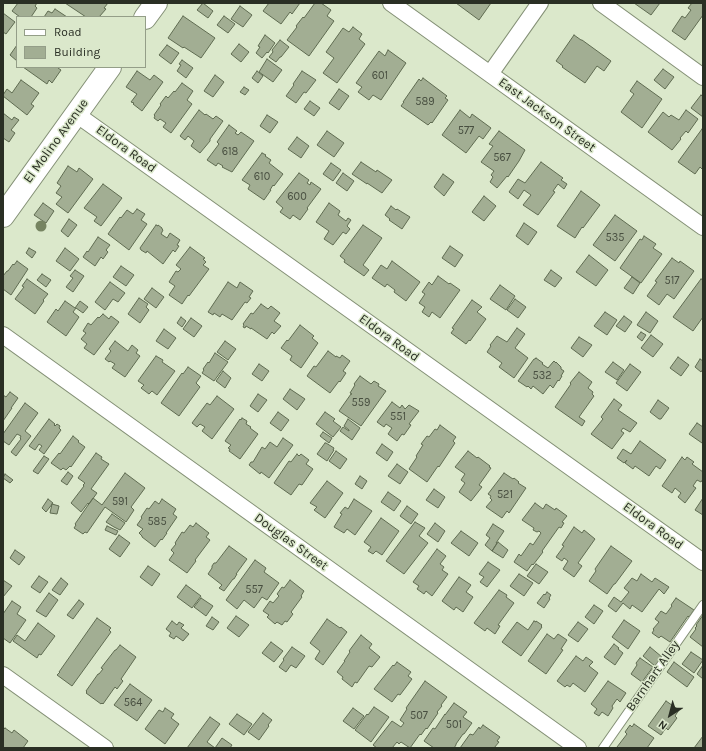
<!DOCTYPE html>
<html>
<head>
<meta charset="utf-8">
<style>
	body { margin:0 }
	#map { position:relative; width:706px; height:751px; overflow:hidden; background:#dbe8cb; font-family:Karla,sans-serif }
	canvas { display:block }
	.frame { position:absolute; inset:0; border:4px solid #2a2f24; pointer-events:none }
	.legend { position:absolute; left:16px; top:16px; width:130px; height:52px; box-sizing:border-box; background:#dbe8cb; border:1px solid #949e88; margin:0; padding:5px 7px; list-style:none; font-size:12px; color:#2a2f24 }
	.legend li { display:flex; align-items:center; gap:8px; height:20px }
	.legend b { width:20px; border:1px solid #949e88 }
	.north { position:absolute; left:650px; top:695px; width:40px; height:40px; -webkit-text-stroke:3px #dbe8cb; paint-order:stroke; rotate:216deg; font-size:11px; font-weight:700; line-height:16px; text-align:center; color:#2a2f24 }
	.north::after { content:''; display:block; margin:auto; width:14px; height:18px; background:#2a2f24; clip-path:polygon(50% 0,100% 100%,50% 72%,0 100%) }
</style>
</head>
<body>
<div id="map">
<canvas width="706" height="751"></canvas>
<div class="frame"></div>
<ul class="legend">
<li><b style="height:5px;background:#fff"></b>Road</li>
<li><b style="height:11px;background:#a2ae93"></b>Building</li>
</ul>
<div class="north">N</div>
</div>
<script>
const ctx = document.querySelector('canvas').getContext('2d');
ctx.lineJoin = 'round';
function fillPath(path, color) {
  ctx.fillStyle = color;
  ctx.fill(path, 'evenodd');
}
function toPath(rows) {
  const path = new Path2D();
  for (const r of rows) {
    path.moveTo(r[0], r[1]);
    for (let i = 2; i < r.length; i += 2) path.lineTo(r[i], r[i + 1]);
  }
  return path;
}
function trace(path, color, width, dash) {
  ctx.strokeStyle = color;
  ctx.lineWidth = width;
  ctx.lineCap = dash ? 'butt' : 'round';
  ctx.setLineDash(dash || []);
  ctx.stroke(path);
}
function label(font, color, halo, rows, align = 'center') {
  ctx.font = font + ' Karla,sans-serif';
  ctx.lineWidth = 3;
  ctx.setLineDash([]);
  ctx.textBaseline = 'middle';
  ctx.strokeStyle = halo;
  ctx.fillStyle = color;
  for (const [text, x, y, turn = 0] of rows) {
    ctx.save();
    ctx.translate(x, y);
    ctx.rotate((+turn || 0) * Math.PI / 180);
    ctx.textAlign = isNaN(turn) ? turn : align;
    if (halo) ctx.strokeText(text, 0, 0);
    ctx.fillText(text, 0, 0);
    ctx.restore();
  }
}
const building = toPath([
	[18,3,37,3,35,6,37,8,31,17,20,17,12,11,18,3],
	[65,3,108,3,104,8,106,9,99,17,86,17,65,3],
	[203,3,213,11,208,18,197,10,203,3],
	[269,3,300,3,292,14,290,12,281,24,263,11,269,3],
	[315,3,321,3,331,10,327,16,334,21,309,56,287,40,297,27,296,26,303,17,304,18,315,3],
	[456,3,491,3,479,20,456,3],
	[634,3,660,3,651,15,634,3],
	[692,3,703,3,703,15,685,40,672,31,682,16,685,18,691,10,688,8,692,3],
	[240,6,252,15,243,27,231,19,240,6],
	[55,9,67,17,44,17,48,11,52,13,55,9],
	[3,13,15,22,6,34,3,32,3,13],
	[183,16,215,38,201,58,184,47,183,48,168,38,183,16],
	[224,16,235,24,228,33,217,25,224,16],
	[353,27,362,34,359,39,365,44,337,83,323,73,334,58,326,52,343,28,349,32,353,27],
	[265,35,275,43,268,53,267,52,262,58,256,53,260,47,258,46,265,35],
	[574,35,581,40,582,40,611,61,604,71,597,66,585,83,562,67,563,66,556,61,574,35],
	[280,40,289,47,281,57,280,57,276,62,269,57,273,52,272,50,280,40],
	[239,44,249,52,241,62,231,54,239,44],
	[17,45,17,61,10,55,17,45],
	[167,45,179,53,171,64,159,55,167,45],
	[388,50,406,63,381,100,373,95,369,100,358,92,362,87,356,83,379,51,385,56,388,50],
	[267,59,282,70,273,82,259,72,267,59],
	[182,60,193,68,186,78,177,71,181,65,179,64,182,60],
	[23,67,59,67,58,68,61,70,52,83,49,80,47,84,23,67],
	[663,69,674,77,665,89,654,80,663,69],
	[137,71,150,80,154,75,163,82,142,111,133,104,134,103,131,102,137,94,126,87,137,71],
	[257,71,263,76,258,83,252,78,257,71],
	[302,71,316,80,306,93,304,92,296,103,286,96,294,85,293,84,302,71],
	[215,75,224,82,213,97,204,91,215,75],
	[423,78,447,96,445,98,448,100,432,123,431,122,428,125,401,106,404,102,403,102,419,79,421,81,423,78],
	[21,80,39,93,31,104,34,106,27,115,3,96,3,95,7,89,12,93,21,80],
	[637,81,662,99,642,128,621,112,634,94,630,91,637,81],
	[182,83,193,91,187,100,192,104,171,133,163,127,166,123,160,119,158,121,154,118,155,116,154,115,161,105,160,104,166,96,168,98,174,91,175,92,182,83],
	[244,87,249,90,245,95,240,92,244,87],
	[339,89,349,96,339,110,329,103,339,89],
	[701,95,703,97,703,117,691,108,701,95],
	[310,101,320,108,314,116,304,109,310,101],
	[199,110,205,115,206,114,213,119,216,116,223,121,210,139,210,141,200,153,191,146,194,141,188,136,185,140,180,136,199,110],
	[460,110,470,118,472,114,491,128,483,139,479,136,466,153,442,135,460,110],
	[686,110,698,119,688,133,686,131,680,138,681,139,672,150,648,132,663,112,669,117,671,115,679,120,686,110],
	[3,113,12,120,14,117,19,120,11,130,15,133,9,142,3,138,3,113],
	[267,115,278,122,270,133,260,126,267,115],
	[229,125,237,131,235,133,238,135,241,132,254,141,232,172,222,167,223,166,218,163,216,166,207,160,219,144,217,142,229,125],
	[702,129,703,129,703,170,700,167,695,174,678,162,702,129],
	[327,131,344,143,334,157,317,145,327,131],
	[499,131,525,150,519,161,508,177,507,176,497,188,490,182,493,177,491,175,494,171,481,162,493,146,489,144,499,131],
	[297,137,309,146,301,158,288,149,297,137],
	[262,153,266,155,265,156,271,160,269,163,283,174,274,186,273,185,270,190,271,190,264,200,248,189,250,185,242,180,262,153],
	[361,162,376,172,377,170,392,180,382,193,367,183,367,184,352,174,361,162],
	[541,162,563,178,561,180,567,184,564,189,558,184,553,191,555,192,538,215,523,205,531,195,524,190,518,199,509,192,518,179,525,183,541,162],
	[331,163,341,170,333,181,323,174,331,163],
	[68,166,77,172,79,168,93,179,68,213,56,204,62,197,56,193,61,186,57,183,68,166],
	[299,173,309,180,307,183,310,185,311,182,321,189,307,208,308,209,300,220,293,215,290,219,280,212,283,208,276,202,299,173],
	[343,173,354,181,347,191,336,183,343,173],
	[443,174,454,182,444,196,434,187,443,174],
	[103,184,122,198,101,226,94,221,97,217,84,208,103,184],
	[581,191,600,205,583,228,582,227,575,238,557,226,581,191],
	[484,196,496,206,484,221,472,212,484,196],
	[43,203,54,211,46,223,34,215,43,203],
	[329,203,340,211,338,215,346,221,348,218,351,220,347,226,350,229,346,234,343,232,333,245,324,239,329,231,316,222,329,203],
	[391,206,396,210,397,209,410,217,402,229,389,220,390,219,385,215,391,206],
	[137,209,145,214,141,220,147,224,129,250,108,234,120,217,121,218,127,210,133,214,137,209],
	[615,215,637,231,615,261,593,245,615,215],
	[69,219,77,225,68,237,61,231,69,219],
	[524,223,537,232,528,245,516,236,524,223],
	[156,225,158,226,158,225,162,228,162,229,163,230,161,234,167,238,170,233,180,240,177,245,179,246,175,252,173,250,163,264,147,251,146,253,141,250,140,248,156,225],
	[363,225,382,238,363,265,369,270,364,276,344,262,345,260,340,256,363,225],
	[644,236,656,244,653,248,662,254,641,283,620,268,640,239,642,240,644,236],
	[98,237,110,245,106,250,108,252,103,259,101,257,95,266,83,257,87,251,88,252,98,237],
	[450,246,463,255,455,267,442,258,450,246],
	[190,247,205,258,203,259,206,262,203,265,209,269,189,296,188,295,182,304,169,295,175,286,169,282,176,271,178,272,181,269,176,265,190,247],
	[29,248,36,252,32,258,26,253,29,248],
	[65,248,79,259,70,271,56,261,65,248],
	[589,255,608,270,596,286,576,272,589,255],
	[672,258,679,263,680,261,694,271,674,299,667,294,659,305,647,296,657,282,655,281,672,258],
	[17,261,28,269,11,295,3,289,3,276,7,271,8,271,13,264,14,265,17,261],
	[392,261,420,282,406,301,394,292,395,290,387,284,385,287,372,278,381,265,387,269,392,261],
	[121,266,134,275,126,286,113,277,121,266],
	[75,270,84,276,73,292,66,287,73,278,70,276,75,270],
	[551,270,562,278,555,287,544,280,551,270],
	[42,274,51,280,46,287,37,280,42,274],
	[438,276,449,284,450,283,460,290,440,318,432,312,429,317,422,312,425,307,419,303,425,294,422,292,429,282,432,285,438,276],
	[632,277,640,283,633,294,624,288,632,277],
	[27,279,48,294,43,300,44,301,35,314,15,299,24,287,22,286,27,279],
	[701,279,703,280,703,317,693,331,673,317,701,279],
	[110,282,125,293,118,302,113,299,105,310,95,302,110,282],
	[228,282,237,288,240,282,253,291,249,297,251,298,247,303,245,302,232,320,222,314,220,317,214,313,213,315,208,312,228,282],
	[500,285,515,296,506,310,490,299,500,285],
	[152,288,164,297,156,308,144,299,152,288],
	[139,298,148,304,146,307,149,310,140,323,128,314,139,298],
	[515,299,526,307,518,318,507,310,515,299],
	[472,300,482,307,477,312,486,319,470,341,469,340,466,344,451,333,454,329,452,328,472,300],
	[65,301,75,308,80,301,88,307,83,313,76,308,73,312,79,317,75,323,66,336,47,322,56,309,58,311,65,301],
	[261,304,268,309,271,306,280,313,274,321,281,326,274,334,272,332,267,339,251,328,251,329,246,326,245,328,243,327,244,325,243,324,251,313,253,314,261,304],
	[605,312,617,320,607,335,594,326,605,312],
	[646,312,658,321,650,333,637,325,646,312],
	[103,314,109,319,111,316,119,322,94,355,84,348,87,344,81,339,86,333,83,331,88,323,91,325,98,317,99,318,103,314],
	[624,316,632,322,625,332,616,326,624,316],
	[181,317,186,321,182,327,177,323,181,317],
	[191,318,202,326,194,337,183,329,191,318],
	[300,325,314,336,312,338,318,343,301,368,290,360,292,356,281,348,287,340,288,341,300,325],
	[517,328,525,334,515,348,528,358,514,378,499,367,502,363,487,352,491,346,490,345,497,336,507,342,517,328],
	[164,329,176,338,168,349,156,341,164,329],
	[641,332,646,335,642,341,637,337,641,332],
	[651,335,663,344,653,357,641,348,651,335],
	[579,337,592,345,583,357,571,348,579,337],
	[115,341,128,351,132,345,138,350,136,353,140,356,125,377,112,368,115,364,110,361,109,362,105,359,111,351,109,349,115,341],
	[225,341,236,349,228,360,217,352,225,341],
	[328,351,336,357,336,356,340,358,342,355,350,361,343,371,346,373,340,382,339,381,330,393,307,376,314,366,316,367,328,351],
	[215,353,228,362,214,381,202,373,204,370,203,369,208,362,209,363,215,353],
	[156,356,163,360,162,362,175,371,157,395,152,391,149,394,141,388,144,385,138,381,156,356],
	[678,357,689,365,681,376,670,368,678,357],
	[536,358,543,363,542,364,548,368,553,362,554,361,556,363,556,362,561,367,561,369,564,371,561,376,562,376,559,381,558,380,553,388,550,385,543,394,533,386,531,389,528,386,527,387,518,381,534,359,535,359,536,358],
	[700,359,703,361,703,369,701,372,695,367,700,359],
	[613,362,624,370,617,380,605,372,613,362],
	[259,364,269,371,262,381,252,374,259,364],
	[630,364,641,372,627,391,616,383,630,364],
	[188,367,201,376,196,383,200,387,179,416,161,403,182,373,183,374,188,367],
	[223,371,231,378,225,388,216,381,223,371],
	[579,372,592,382,588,388,593,392,592,394,594,396,579,417,585,421,582,426,555,407,571,384,570,383,579,372],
	[360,376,371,384,374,381,379,384,378,386,386,391,361,426,339,411,351,394,352,394,350,393,355,385,354,384,360,376],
	[290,389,305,399,297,410,283,399,290,389],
	[10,392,18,398,11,408,12,408,3,421,3,395,6,397,10,392],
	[258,394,267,400,258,412,250,406,258,394],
	[217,396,234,409,212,439,202,431,205,427,200,424,197,427,192,423,207,403,210,405,217,396],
	[614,399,622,405,618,410,637,423,630,432,623,428,621,431,624,433,612,449,591,434,603,419,601,417,614,399],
	[658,400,669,408,661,419,659,419,650,412,658,400],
	[392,402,400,408,402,405,405,409,409,405,419,411,409,424,411,425,404,435,402,434,397,441,388,434,392,428,386,424,384,427,377,422,392,402],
	[25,403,38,413,25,431,31,436,16,456,11,452,21,439,20,438,21,436,17,434,9,445,3,441,3,434,25,403],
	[278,412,289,420,281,431,270,423,278,412],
	[325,412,335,419,333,421,341,427,333,437,316,424,325,412],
	[242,418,247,421,246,424,251,427,250,428,258,434,240,459,229,451,230,449,228,448,231,445,225,441,240,419,241,420,242,418],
	[49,419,55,424,54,425,55,426,57,424,60,426,59,428,61,430,44,454,39,450,42,446,39,444,35,450,29,446,49,419],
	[348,419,360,428,352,440,340,431,343,427,349,431,349,430,344,426,348,419],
	[697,423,703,427,703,441,702,443,689,434,697,423],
	[440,425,456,437,453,441,455,443,439,467,438,466,427,482,409,469,417,457,416,456,423,445,421,444,427,436,429,437,435,429,437,430,440,425],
	[323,432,332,438,329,443,320,436,323,432],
	[73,436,79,441,78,442,85,447,71,467,70,466,66,470,63,468,61,470,51,463,59,453,60,454,73,436],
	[283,438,293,445,269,478,261,472,260,474,249,465,251,462,253,462,262,447,265,449,270,442,277,447,283,438],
	[640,441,666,460,660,469,656,466,649,476,635,466,633,469,625,463,627,460,624,463,617,458,623,449,631,454,640,441],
	[325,443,326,443,334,448,333,450,334,450,327,461,317,454,325,443],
	[382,444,393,452,387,461,376,453,382,444],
	[336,451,347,459,340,469,329,461,336,451],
	[468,451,477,458,478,457,490,466,489,467,491,468,479,485,482,487,471,501,459,492,465,483,461,480,465,474,455,467,468,451],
	[96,453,102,457,101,459,109,464,91,489,97,493,89,504,88,503,81,512,71,503,84,486,83,485,85,483,78,478,96,453],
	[297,454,299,456,301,454,309,460,306,464,313,469,302,485,299,484,291,495,274,483,289,461,291,462,297,454],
	[44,456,49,459,38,474,33,471,44,456],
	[682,457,685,460,687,457,694,462,692,464,703,472,703,479,701,482,697,480,693,486,696,488,685,503,678,497,681,493,675,488,672,493,662,486,682,457],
	[397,464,408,472,400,484,388,476,397,464],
	[68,472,73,476,67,485,61,481,68,472],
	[125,473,145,488,131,507,134,510,126,522,105,507,87,533,85,532,83,534,74,528,76,525,75,524,93,498,102,505,125,473],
	[504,473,513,479,514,478,519,482,518,483,526,488,509,513,507,511,502,518,486,507,492,500,490,498,491,496,488,494,504,473],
	[5,474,13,480,10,483,3,478,5,474],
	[360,476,367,481,362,489,355,484,360,476],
	[327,481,343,493,325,518,314,510,317,507,310,503,327,481],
	[434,489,445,497,438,508,426,500,434,489],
	[388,492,401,501,394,511,381,502,388,492],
	[703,498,703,515,695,510,703,498],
	[48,499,53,503,46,512,42,508,48,499],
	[162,499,176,509,173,514,177,517,166,533,167,533,162,540,161,539,155,547,142,537,142,536,139,533,143,529,137,525,142,518,141,517,147,508,149,509,155,501,159,504,162,499],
	[354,499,372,511,355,535,347,529,344,533,334,527,342,514,340,513,345,507,348,509,354,499],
	[535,503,543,509,546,504,555,510,556,508,567,516,562,522,564,523,561,528,559,527,542,551,543,552,533,565,532,564,527,571,514,562,519,554,521,556,530,543,533,545,541,533,539,531,537,532,533,530,534,528,522,520,535,503],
	[52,504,59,506,57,514,50,513,52,504],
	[407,506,418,514,411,524,400,516,407,506],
	[112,514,125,523,120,530,114,527,106,522,112,514],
	[381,518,399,531,382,555,376,551,373,554,368,551,371,547,364,542,381,518],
	[415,522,425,528,419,536,428,543,404,574,386,561,415,522],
	[196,523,209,533,206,537,210,540,195,560,196,561,187,573,169,560,174,553,171,550,176,544,175,543,182,532,184,533,190,525,193,527,196,523],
	[435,523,445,531,438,542,427,534,435,523],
	[493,524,504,531,496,543,497,543,492,551,485,545,490,538,486,535,493,524],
	[107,526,118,531,116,535,105,530,107,526],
	[574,527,582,533,584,530,595,539,578,563,582,566,574,577,563,569,568,561,564,558,562,561,556,557,564,546,562,545,574,527],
	[461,531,478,543,469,556,451,543,461,531],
	[119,535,130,543,120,557,109,549,119,535],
	[498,542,508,550,503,558,492,551,498,542],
	[229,546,247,559,236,574,237,574,234,579,233,579,224,591,219,588,222,585,208,574,212,568,212,566,214,563,216,563,229,546],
	[611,546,632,561,615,584,614,584,607,594,589,581,596,571,595,569,611,546],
	[437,549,446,556,440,564,444,567,442,570,448,574,432,596,426,591,424,594,417,589,419,586,413,582,437,549],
	[15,550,25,557,19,565,10,558,15,550],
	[255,560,266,568,264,572,279,583,267,600,262,597,254,608,244,600,237,609,226,600,255,560],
	[488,562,500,570,487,587,480,582,484,577,479,574,488,562],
	[536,564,548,572,539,584,527,576,536,564],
	[148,566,160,574,152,586,140,577,148,566],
	[519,574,533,583,524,596,510,586,519,574],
	[641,574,652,582,655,578,669,587,664,594,659,589,642,612,632,605,630,609,623,603,616,612,608,606,614,597,621,602,629,592,624,588,632,578,637,581,641,574],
	[39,576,48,582,40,593,31,587,39,576],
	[459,577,471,585,466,592,473,597,463,612,456,607,454,610,442,601,459,577],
	[61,578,68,584,60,595,52,590,61,578],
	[3,580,12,586,3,597,3,580],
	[290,580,304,591,301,596,302,597,291,612,293,614,287,622,285,621,282,625,277,622,275,624,267,617,269,615,263,611,270,601,273,603,279,596,277,594,282,587,284,588,290,580],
	[186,585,201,596,192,608,177,597,186,585],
	[499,590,507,595,506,597,514,603,498,625,500,626,495,634,487,628,485,631,474,623,499,590],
	[547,592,551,595,549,598,550,599,544,608,537,603,544,594,545,595,547,592],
	[49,593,58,600,46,617,36,611,49,593],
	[201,598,213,606,206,616,194,607,201,598],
	[676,598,694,610,689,617,688,616,670,642,661,636,659,638,652,633,654,630,653,629,659,622,655,619,661,611,666,614,672,606,671,605,676,598],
	[79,600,84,604,73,619,67,615,79,600],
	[12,601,21,607,17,614,26,620,10,643,3,638,3,614,12,601],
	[594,605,603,611,594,624,585,617,594,605],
	[703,615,703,647,690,637,696,629,695,628,697,626,696,625,703,615],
	[236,616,249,625,239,637,227,628,236,616],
	[212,617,219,622,213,630,206,626,212,617],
	[97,618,111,628,109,630,111,632,72,686,57,675,60,672,59,672,97,618],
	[327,619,340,628,341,627,347,632,323,665,315,659,320,651,310,643,327,619],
	[624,620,640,631,628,649,612,637,624,620],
	[172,621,177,625,179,622,184,625,181,628,189,634,183,641,176,636,174,639,169,636,171,633,166,629,172,621],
	[534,621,536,622,536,621,542,625,541,626,542,627,521,656,502,642,517,622,528,630,534,621],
	[578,622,588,629,578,642,568,635,578,622],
	[38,623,55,636,41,655,39,654,37,658,13,641,17,635,25,641,38,623],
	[547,634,554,639,558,634,567,640,561,649,563,650,546,674,528,661,547,634],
	[361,635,372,644,369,648,380,657,372,667,369,666,357,683,355,682,352,687,342,679,343,677,337,672,345,661,344,661,350,652,349,651,361,635],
	[271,642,283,651,274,662,262,653,271,642],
	[614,644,619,648,618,649,623,653,615,665,604,657,614,644],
	[120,645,136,657,121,679,123,681,117,689,115,687,103,704,102,703,101,704,86,693,87,692,86,691,98,674,99,674,103,669,101,668,115,650,116,650,120,645],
	[292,647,305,656,296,668,291,665,286,672,279,667,284,660,283,659,292,647],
	[650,647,662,657,655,666,643,656,650,647],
	[691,652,703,660,694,673,682,664,691,652],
	[576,656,583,661,586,657,593,662,589,666,598,673,585,692,573,683,570,687,567,685,565,687,557,681,576,656],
	[640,658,653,667,642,682,631,674,637,665,636,663,640,658],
	[397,662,411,672,408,676,412,679,400,695,398,694,392,702,374,689,393,665,394,666,397,662],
	[674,662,694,677,687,687,667,672,674,662],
	[703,665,703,679,697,674,703,665],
	[425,681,447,697,441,705,442,706,437,712,438,713,427,729,426,728,421,735,420,734,410,748,401,742,399,744,397,742,392,748,377,748,373,745,392,721,401,727,404,723,400,720,407,709,406,708,425,681],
	[608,681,626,693,620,702,617,699,612,706,613,708,608,716,602,712,599,716,594,713,597,709,591,704,608,681],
	[130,684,152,700,137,721,114,705,130,684],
	[666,701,679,710,675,716,677,718,668,730,666,728,661,735,648,726,666,701],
	[454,703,467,712,463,717,472,723,464,734,463,734,456,744,456,745,454,748,434,748,424,741,433,728,435,729,445,714,445,715,454,703],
	[374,707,389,717,371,742,355,730,367,714,368,715,374,707],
	[165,708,174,714,171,718,179,724,165,744,145,729,159,710,163,712,165,708],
	[353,708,364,716,354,729,343,721,353,708],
	[263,713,272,720,268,725,269,726,259,740,248,732,263,713],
	[237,714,252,724,244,735,229,724,237,714],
	[210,717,220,724,207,742,215,748,222,738,232,745,230,748,187,748,210,717],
	[634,724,654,738,647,748,618,748,617,747,627,734,625,732,630,725,632,727,634,724],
	[483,725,500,737,497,741,499,742,494,748,460,748,470,734,473,735,479,727,480,729,483,725],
	[5,728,12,733,14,730,28,741,23,748,3,748,3,730,5,728],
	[703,736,703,748,694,748,703,736]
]);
const lane = toPath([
	[603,748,703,605]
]);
const street = toPath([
	[391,3,703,227],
	[601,3,703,77],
	[490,74,540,3],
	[76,114,703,562],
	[3,335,578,748],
	[3,675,105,748]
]);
const secondary = toPath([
	[145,18,156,3],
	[3,216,110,67]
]);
const trees = [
	[41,226]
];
const numberNames = [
	["601",380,76],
	["589",425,102],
	["577",466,131],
	["618",230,152],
	["567",502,158],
	["610",262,177],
	["600",297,197],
	["535",615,238],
	["517",672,281],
	["532",542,376],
	["559",361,403],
	["551",398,417],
	["521",505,495],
	["591",120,502],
	["585",157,522],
	["557",254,590],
	["564",133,703],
	["507",419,716],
	["501",454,725]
];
const streetNames = [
	["East Jackson Street",547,115,36],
	["El Molino Avenue",56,141,-54],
	["Eldora Road",126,149,36],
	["Eldora Road",389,338,36],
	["Eldora Road",653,526,36],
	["Douglas Street",291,542,36],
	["Barnhart Alley",653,676,-55]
];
fillPath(building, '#a2ae93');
trace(building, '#5f6b51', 1);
trace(lane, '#849076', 10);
trace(street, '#849076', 18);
trace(secondary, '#849076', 24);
trace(lane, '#fff', 8);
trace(street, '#fff', 16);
trace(secondary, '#fff', 22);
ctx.fillStyle = '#768461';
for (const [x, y] of trees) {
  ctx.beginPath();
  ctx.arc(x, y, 5.5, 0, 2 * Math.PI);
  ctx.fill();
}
label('11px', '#484f40', null, numberNames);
label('13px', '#2a2f24', '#dbe8cb', streetNames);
</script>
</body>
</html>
